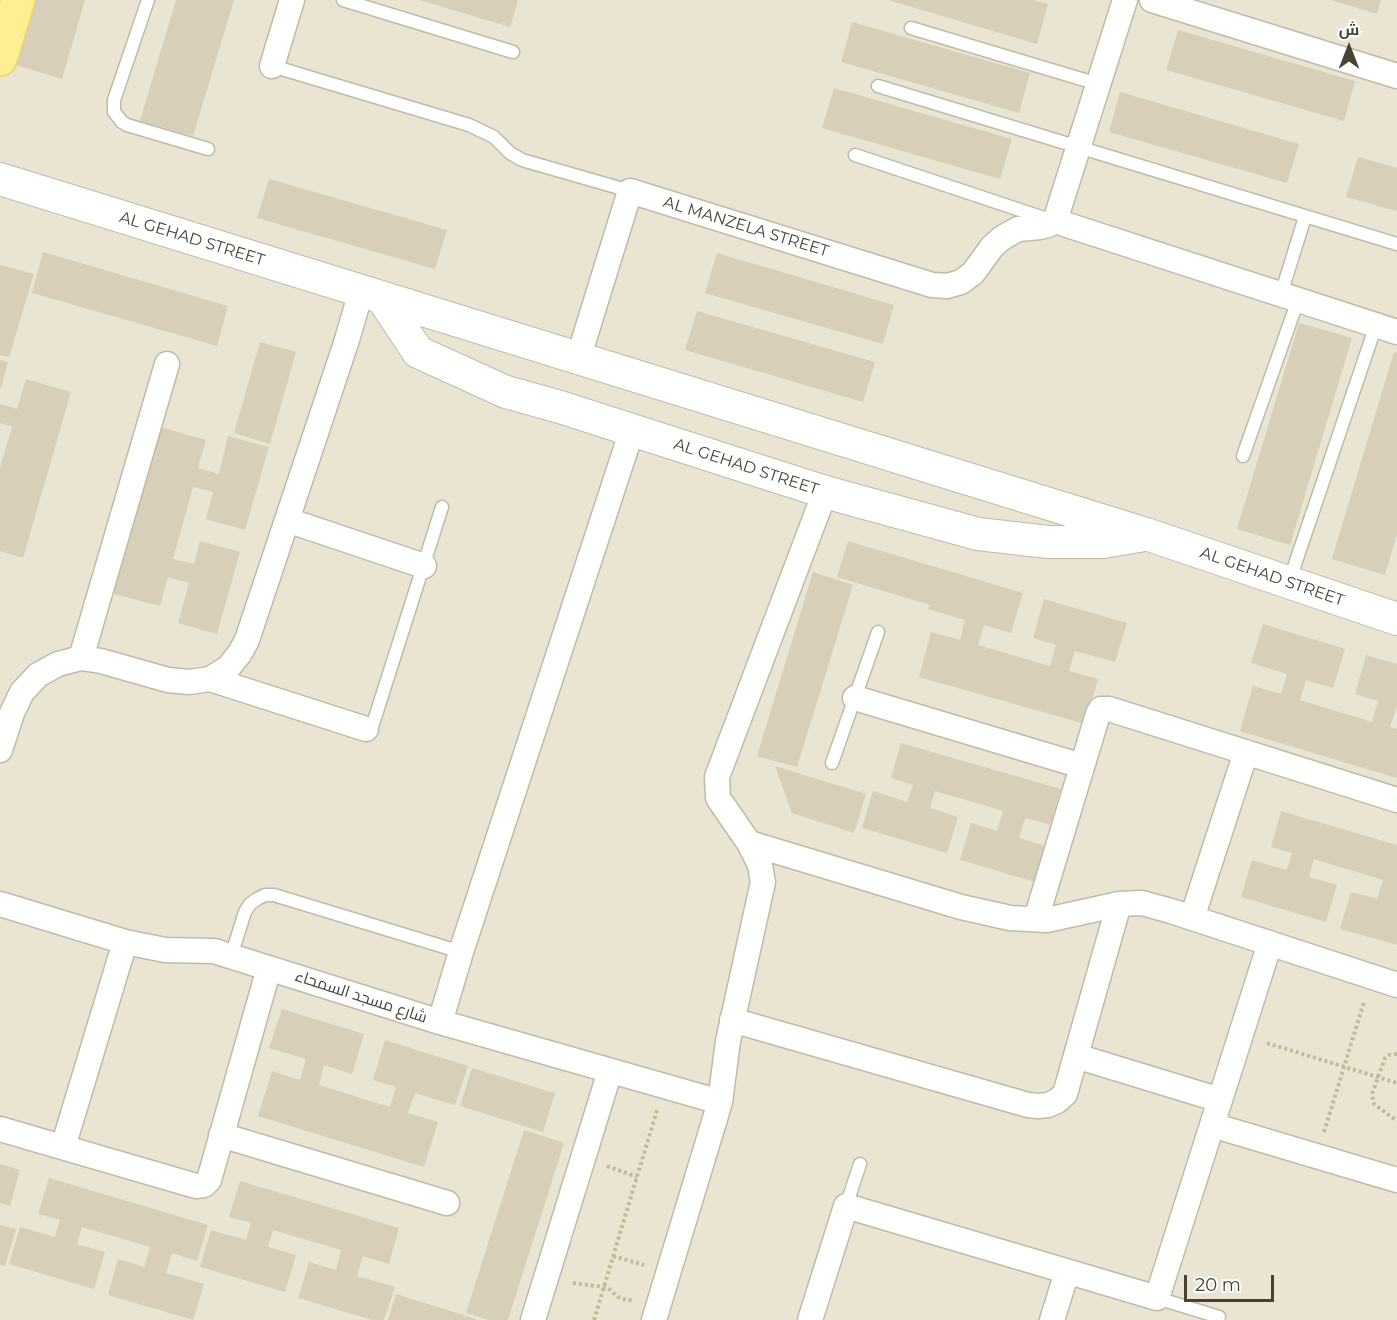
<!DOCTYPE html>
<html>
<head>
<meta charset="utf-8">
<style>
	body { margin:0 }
	#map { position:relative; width:1397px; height:1320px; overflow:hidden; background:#f4f2e5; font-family:Montserrat,Cairo,sans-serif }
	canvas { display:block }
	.north { position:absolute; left:1319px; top:18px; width:60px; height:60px; -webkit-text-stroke:4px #fff; paint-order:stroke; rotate:0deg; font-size:16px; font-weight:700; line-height:24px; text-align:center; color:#474234 }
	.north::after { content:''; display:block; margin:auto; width:21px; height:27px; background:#474234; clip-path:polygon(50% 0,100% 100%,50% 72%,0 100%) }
	.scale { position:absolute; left:1184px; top:1275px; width:90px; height:27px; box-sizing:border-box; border:3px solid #474234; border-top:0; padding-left:8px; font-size:18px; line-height:21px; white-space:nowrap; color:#474234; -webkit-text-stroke:4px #fff; paint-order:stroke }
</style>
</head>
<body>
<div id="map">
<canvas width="1397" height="1320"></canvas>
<div class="north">ش</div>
<div class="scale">20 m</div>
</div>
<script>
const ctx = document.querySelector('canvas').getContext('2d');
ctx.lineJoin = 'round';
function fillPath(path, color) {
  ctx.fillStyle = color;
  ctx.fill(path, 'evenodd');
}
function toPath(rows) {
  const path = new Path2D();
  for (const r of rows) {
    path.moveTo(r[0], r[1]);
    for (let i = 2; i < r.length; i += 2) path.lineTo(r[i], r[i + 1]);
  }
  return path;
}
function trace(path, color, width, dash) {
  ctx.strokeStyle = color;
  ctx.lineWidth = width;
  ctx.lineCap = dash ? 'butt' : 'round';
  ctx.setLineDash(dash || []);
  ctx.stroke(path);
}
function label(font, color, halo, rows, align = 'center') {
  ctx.font = font + ' Montserrat,Cairo,sans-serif';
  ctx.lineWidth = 4.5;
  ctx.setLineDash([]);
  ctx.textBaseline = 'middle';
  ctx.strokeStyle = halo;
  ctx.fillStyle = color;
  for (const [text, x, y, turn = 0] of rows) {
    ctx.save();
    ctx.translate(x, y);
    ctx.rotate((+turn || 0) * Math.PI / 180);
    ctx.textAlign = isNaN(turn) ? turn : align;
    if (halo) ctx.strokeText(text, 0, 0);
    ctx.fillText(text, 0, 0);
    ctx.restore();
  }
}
const residential = toPath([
	[0,0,1397,0,1397,1320,0,1320]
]);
const building = toPath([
	[28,0,85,0,62,79,9,63],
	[176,0,234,0,193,136,140,121],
	[419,0,518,0,510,27],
	[888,0,1033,0,1048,4,1037,44],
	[1331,0,1381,0,1377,14],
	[852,22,1030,73,1019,113,841,62],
	[1178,30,1355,81,1344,121,1166,70],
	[834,88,1012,139,1000,179,822,128],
	[1120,92,1299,144,1287,183,1109,132],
	[1358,157,1397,168,1397,211,1346,197],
	[269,179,447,230,435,269,257,218],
	[43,252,228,306,217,346,32,293],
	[717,253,894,305,883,344,705,293],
	[0,265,34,274,9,357,0,355],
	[697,311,875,362,863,402,685,350],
	[1299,323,1352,338,1290,545,1237,529],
	[260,342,296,352,270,444,234,433],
	[1394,352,1397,353,1397,534,1385,575,1332,559],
	[0,360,8,362,1,388,0,388],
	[26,379,71,392,23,558,0,551,0,468,12,427,0,423,0,404,17,409],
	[160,427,206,440,198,468,219,474,228,436,269,447,245,530,206,519,213,492,193,487,173,559,194,564,200,541,240,552,217,634,178,623,189,583,168,577,160,606,114,594],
	[848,541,1023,593,1011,633,984,625,978,645,1050,666,1056,645,1033,638,1044,599,1127,623,1115,662,1075,651,1069,671,1098,679,1085,724,919,677,931,632,960,640,965,620,928,609,930,605,837,577],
	[813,572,853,585,797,767,757,756],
	[1263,624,1345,649,1333,688,1306,680,1300,700,1372,722,1378,701,1355,694,1366,655,1397,664,1397,707,1390,727,1397,729,1397,778,1240,731,1253,686,1281,694,1287,674,1251,663],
	[901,743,1061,789,1050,825,1025,818,1019,838,1056,849,1045,885,960,860,971,823,997,831,1003,811,935,791,930,808,958,817,947,853,862,828,873,791,907,802,913,785,891,778],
	[775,766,866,794,854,833,792,813],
	[1281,811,1397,845,1397,945,1340,929,1351,892,1377,899,1383,880,1314,859,1309,877,1337,885,1326,922,1241,897,1252,860,1287,870,1292,853,1271,847],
	[282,1009,364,1034,352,1074,324,1065,319,1085,390,1107,396,1087,373,1080,385,1040,468,1066,455,1105,415,1093,408,1113,438,1122,424,1167,258,1116,272,1071,300,1080,306,1059,269,1048],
	[472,1068,555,1093,543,1132,460,1106],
	[524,1130,564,1143,508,1320,489,1320,466,1313],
	[0,1164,20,1170,10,1206,0,1203],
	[49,1178,208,1225,197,1261,172,1253,166,1273,204,1284,193,1320,108,1295,118,1259,144,1267,150,1247,82,1227,77,1244,105,1252,94,1289,9,1264,20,1227,55,1237,60,1220,38,1214],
	[240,1181,399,1228,389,1264,363,1256,357,1276,395,1287,384,1320,372,1320,298,1298,309,1262,336,1270,341,1250,273,1230,268,1247,296,1255,285,1292,200,1267,211,1230,246,1240,251,1223,229,1217],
	[0,1225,16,1229,5,1266,0,1265],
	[396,1294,476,1319,476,1320,388,1320]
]);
const path = toPath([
	[1267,1043,1397,1083],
	[1397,1054,1389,1055,1385,1058,1372,1094,1374,1104,1397,1121],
	[1324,1132,1364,1002],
	[607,1166,637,1177],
	[613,1256,644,1265],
	[573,1283,604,1287,608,1288,618,1297,626,1300,633,1300],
	[594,1320,657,1110]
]);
const service = toPath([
	[148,0,114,100,114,112,122,122,127,125,208,149],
	[343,0,513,52],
	[911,28,1098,84],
	[272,66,469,125,494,137,510,153,522,160,630,191],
	[878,86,1397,244],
	[855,155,1050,220],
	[1281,294,1305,217],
	[1243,456,1298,300],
	[1289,582,1376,325],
	[366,729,371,727,373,724,442,507],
	[832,763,878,632],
	[231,956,245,912,250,904,257,899,265,895,274,895,461,952],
	[846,1206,860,1164],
	[1157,1298,1219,1317,1218,1320]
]);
const minor = toPath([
	[1152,0,1397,76],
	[272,66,292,0],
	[1055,221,1397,332],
	[578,359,630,191,932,285,947,286,961,282,973,273,992,247,1002,238,1018,229,1040,227,1048,225,1055,221,1125,0],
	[287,520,424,566],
	[81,658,167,364],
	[210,679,366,729],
	[855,698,1082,766],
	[0,750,12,713,22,692,38,675,58,664,81,658,101,661,168,680,189,682,210,679,228,668,240,653,247,640,346,343,361,292],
	[749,843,961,907,1010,918,1047,920,1119,904,1142,903,1171,911,1397,985],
	[0,904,125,942,165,950,214,951,440,1022,720,1102],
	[1192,918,1246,752],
	[1036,919,1098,714,1101,709,1109,709,1397,800],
	[732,1020,1028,1105,1038,1106,1048,1105,1057,1101,1065,1094,1119,904],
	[440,1022,461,952,632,430],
	[1076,1056,1220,1100],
	[1212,1125,1397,1180],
	[0,1129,196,1186,204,1185,209,1180,269,968],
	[221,1135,447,1203],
	[63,1147,125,942],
	[533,1320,610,1071],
	[654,1320,720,1102,728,1041,763,882,760,865,749,843,718,798,717,777,825,492],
	[810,1320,846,1206,1157,1298,1270,943],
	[1052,1320,1067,1272]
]);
const tertiary = toPath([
	[0,179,1146,534,1397,619],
	[383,299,418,352,506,392,560,407,825,492,978,534,1048,542,1103,542,1139,536]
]);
const primary = toPath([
	[0,59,18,0]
]);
const streetNames = [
	["AL MANZELA STREET",746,227,17],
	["AL GEHAD STREET",192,239,17],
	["AL GEHAD STREET",746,467,18],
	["AL GEHAD STREET",1272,577,19],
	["شارع مسجد السمحاء",361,997,18]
];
fillPath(residential, '#e9e5d2');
fillPath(building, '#d7cfb9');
trace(service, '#c1bba6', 15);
trace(minor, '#c1bba6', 27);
trace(tertiary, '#c1bba6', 34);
trace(primary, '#f0d757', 36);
trace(path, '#c4ba96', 4, [3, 3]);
trace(service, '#fff', 12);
trace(minor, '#fff', 24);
trace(tertiary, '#fff', 32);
trace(primary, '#ffef93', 33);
label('16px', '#474234', '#fff', streetNames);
</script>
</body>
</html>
